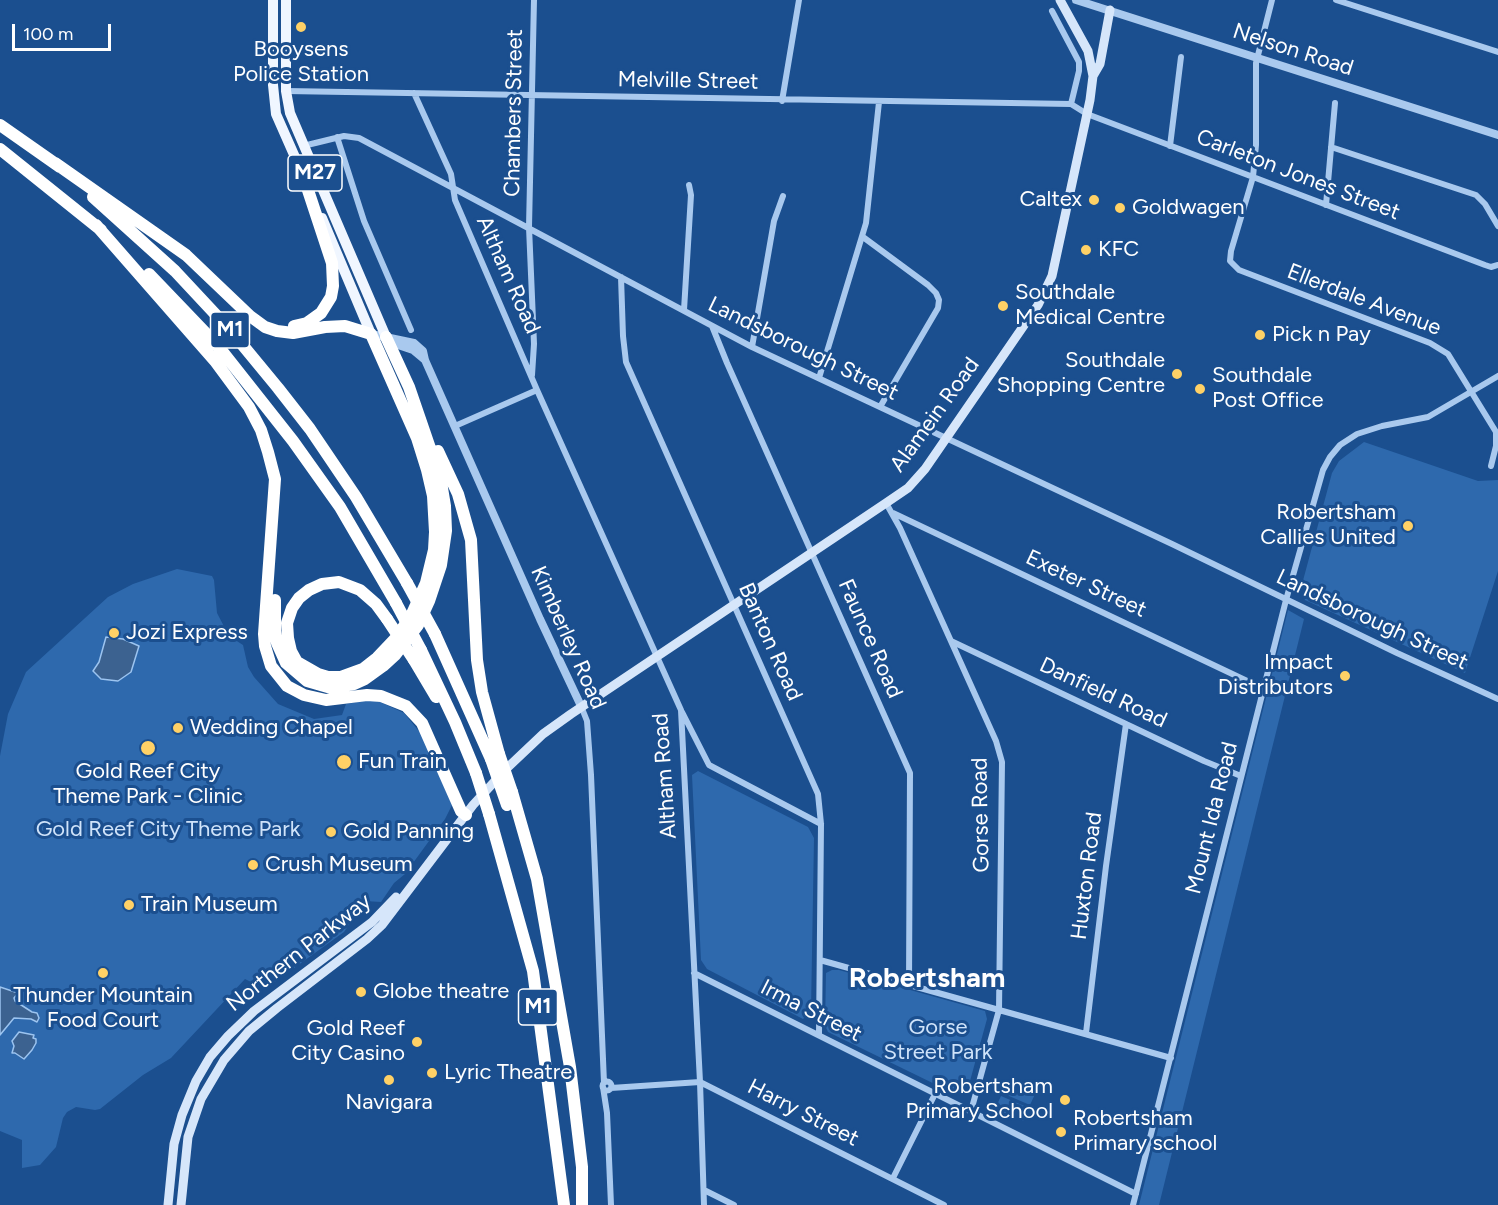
<!DOCTYPE html>
<html>
<head>
<meta charset="utf-8">
<style>
	body { margin:0 }
	#map { position:relative; width:1498px; height:1205px; overflow:hidden; background:#1b4f8f; font-family:Figtree,sans-serif }
	canvas { display:block }
	.scale { position:absolute; left:12px; top:24px; width:99px; height:27px; box-sizing:border-box; border:3px solid #fff; border-top:0; padding-left:8px; font-size:18px; line-height:21px; white-space:nowrap; color:#fff; -webkit-text-stroke:4px #1b4f8f; paint-order:stroke }
</style>
</head>
<body>
<div id="map">
<canvas width="1498" height="1205"></canvas>
<div class="scale">100 m</div>
</div>
<script>
const ctx = document.querySelector('canvas').getContext('2d');
ctx.lineJoin = 'round';
function fillPath(path, color) {
  ctx.fillStyle = color;
  ctx.fill(path, 'evenodd');
}
function toPath(rows) {
  const path = new Path2D();
  for (const r of rows) {
    if (r.length === 3) {
      path.moveTo(r[0] + r[2], r[1]);
      path.arc(r[0], r[1], r[2], 0, 2 * Math.PI);
      continue;
    }
    path.moveTo(r[0], r[1]);
    for (let i = 2; i < r.length; i += 2) path.lineTo(r[i], r[i + 1]);
  }
  return path;
}
function trace(path, color, width, dash) {
  ctx.strokeStyle = color;
  ctx.lineWidth = width;
  ctx.lineCap = dash ? 'butt' : 'round';
  ctx.setLineDash(dash || []);
  ctx.stroke(path);
}
function label(font, color, halo, rows, align = 'center') {
  ctx.font = font + ' Figtree,sans-serif';
  ctx.lineWidth = 6;
  ctx.setLineDash([]);
  ctx.textBaseline = 'middle';
  ctx.strokeStyle = halo;
  ctx.fillStyle = color;
  for (const [text, x, y, turn = 0] of rows) {
    ctx.save();
    ctx.translate(x, y);
    ctx.rotate((+turn || 0) * Math.PI / 180);
    ctx.textAlign = isNaN(turn) ? turn : align;
    if (halo) ctx.strokeText(text, 0, 0);
    ctx.fillText(text, 0, 0);
    ctx.restore();
  }
}
const green = toPath([
	[1364,442,1478,481,1498,480,1498,571,1465,673,1305,600,1301,588,1332,473,1339,461],
	[177,569,212,576,214,580,217,613,229,636,243,645,248,667,254,677,278,704,314,719,342,715,346,704,369,700,380,702,404,713,422,735,452,805,445,819,405,874,394,883,381,902,365,901,344,932,265,989,245,979,171,1058,143,1075,100,1109,95,1110,76,1107,67,1112,63,1118,56,1147,40,1165,22,1168,22,1140,0,1131,0,756,8,714,26,672,108,597,133,584],
	[1288,610,1304,619,1159,1205,1139,1205],
	[698,771,808,827,814,838,811,1011,803,1019,707,969,701,960,692,775],
	[832,970,839,970,985,1011,987,1019,970,1081,963,1092,949,1091,828,1032,825,1025,826,973],
	[1008,1080,1036,1092,1030,1105,1002,1093],
	[1001,1096,1029,1108,1023,1121,995,1109]
]);
const water = toPath([
	[106,637,123,639,139,646,131,672,118,681,101,679,93,671,99,662,106,637],
	[0,987,18,993,14,998,15,1001,32,1012,37,1013,39,1018,37,1022,31,1019,14,1018,0,1035,0,987],
	[19,1032,34,1035,33,1038,36,1039,36,1043,32,1050,24,1059,15,1053,12,1053,14,1046,12,1041,19,1032]
]);
const minor = toPath([
	[1272,0,1256,63,1256,145,1253,177,1231,251,1230,261,1239,270,1430,343,1448,354,1496,432,1496,446,1491,466],
	[1336,0,1498,52],
	[1052,11,1079,62,1079,71,1071,104],
	[286,91,1071,104,1087,114,1485,265,1491,267,1498,265],
	[414,93,451,174,455,200,537,390,681,710,700,1082,704,1205],
	[782,101,799,0],
	[337,137,364,221,411,330],
	[303,146,344,136,359,138,752,347,1172,544,1397,653,1498,699],
	[1170,146,1181,57],
	[1331,147,1476,195,1485,204,1498,226],
	[1326,205,1335,103],
	[863,237,928,285,936,293,939,300,938,308,880,407],
	[621,277,623,336,626,362,818,794,821,824,819,1035],
	[684,310,691,195,689,185],
	[712,326,727,363,910,773,909,986],
	[752,347,774,221,783,196],
	[532,375,534,344,529,227,534,0],
	[819,378,866,223,879,102],
	[455,426,537,390],
	[886,503,900,528,996,741,1002,762,999,1010,971,1111],
	[893,513,1264,689],
	[951,641,1204,761,1241,776],
	[581,706,587,721,591,775,604,1083],
	[682,712,709,765,821,824],
	[820,960,1171,1058],
	[694,973,1136,1194],
	[1086,1033,1106,866,1126,724],
	[607,1086,4.5],
	[603,1087,607,1113,611,1205],
	[611,1088,700,1082,944,1205],
	[893,1178,935,1094],
	[704,1190,734,1205],
	[1133,1205,1286,600,1323,470,1330,457,1340,445,1357,434,1382,426,1428,417,1498,376]
]);
const tertiary = toPath([
	[1076,0,1498,135],
	[371,334,414,343,423,351,425,360,540,619,581,706],
	[389,342,413,350,425,360]
]);
const secondary = toPath([
	[1093,76,1100,64,1110,10],
	[168,1205,174,1144,182,1115,196,1081,210,1057,228,1036,254,1011,372,922,396,897],
	[181,1205,188,1137,201,1099,224,1060,249,1031,277,1008,367,939,382,925,473,805,506,769,543,734,571,714,886,503,908,488,925,469,1038,305,1052,276,1090,100,1093,76,1088,51,1060,0]
]);
const primary = toPath([
	[273,0,273,85,276,114,306,182],
	[286,0,286,91,290,113,386,337],
	[322,218,371,334]
]);
const motorway = toPath([
	[0,125,60,167],
	[0,149,101,230],
	[55,163,186,255,250,316,265,327,277,331,293,333,325,327,345,326,371,334,417,438,427,470,433,496,435,532,434,550,426,583,411,616,396,638,377,658,363,669,341,677,328,677,318,674,297,662,291,651,288,638,287,623,292,608,299,598,309,590,322,584,339,582,360,590,376,604,387,619],
	[93,197,175,271,231,331,278,388,310,429,356,497,407,583],
	[96,225,215,361,249,407,261,430,268,452,275,479,264,634,265,646,271,666,287,686,304,695,326,700,367,695,381,696,406,706,422,723,461,811,466,815],
	[149,274,218,346,293,441,340,507,396,603],
	[294,326,307,323,321,313,331,297,333,286,332,263,303,175],
	[438,451,458,494,471,540,477,660,482,692,499,754],
	[275,600,275,631,277,643,286,663,307,681,331,688,354,684,365,679,383,666,395,655,418,625,429,601,441,565,446,531,445,506,441,482,430,448,409,387,386,337],
	[435,634,491,759],
	[421,650,455,722,476,773],
	[414,660,436,697],
	[512,792,537,879,570,1067,582,1167,582,1205],
	[489,814,533,971,564,1205]
]);
const motorwayBridge = toPath([
	[407,583,435,634],
	[396,603,421,650],
	[387,619,414,660],
	[499,754,512,792],
	[491,759,507,805],
	[476,773,489,814]
]);
const markers = [
	[301,27,6,"#ffd166"],
	[1094,200,6,"#ffd166"],
	[1120,208,6,"#ffd166"],
	[1086,250,6,"#ffd166"],
	[1003,306,6,"#ffd166"],
	[1260,335,6,"#ffd166"],
	[1177,374,6,"#ffd166"],
	[1200,389,6,"#ffd166"],
	[1408,526,6,"#ffd166"],
	[114,633,6,"#ffd166"],
	[1345,676,6,"#ffd166"],
	[178,728,6,"#ffd166"],
	[148,748,8,"#ffd166"],
	[344,762,8,"#ffd166"],
	[331,832,6,"#ffd166"],
	[253,865,6,"#ffd166"],
	[129,905,6,"#ffd166"],
	[103,973,6,"#ffd166"],
	[361,992,6,"#ffd166"],
	[417,1042,6,"#ffd166"],
	[432,1073,6,"#ffd166"],
	[389,1080,6,"#ffd166"],
	[1065,1100,6,"#ffd166"],
	[1061,1132,6,"#ffd166"]
];
const shields = [
	[315,173,54],
	[230,330,39],
	[538,1007,39]
];
const shieldNames = [
	["M27",315,173],
	["M1",230,330],
	["M1",538,1007]
];
const poiNames = [
	["Booysens",301,50,"center"],
	["Police Station",301,75,"center"],
	["Caltex",1082,200,"right"],
	["Goldwagen",1132,208],
	["KFC",1098,250],
	["Southdale",1015,293],
	["Medical Centre",1015,318],
	["Pick n Pay",1272,335],
	["Southdale",1165,361,"right"],
	["Shopping Centre",1165,386,"right"],
	["Southdale",1212,376],
	["Post Office",1212,401],
	["Robertsham",1396,513,"right"],
	["Callies United",1396,538,"right"],
	["Jozi Express",126,633],
	["Impact",1333,663,"right"],
	["Distributors",1333,688,"right"],
	["Wedding Chapel",190,728],
	["Fun Train",358,762],
	["Gold Reef City",148,772,"center"],
	["Theme Park - Clinic",148,797,"center"],
	["Gold Panning",343,832],
	["Crush Museum",265,865],
	["Train Museum",141,905],
	["Globe theatre",373,992],
	["Thunder Mountain",103,996,"center"],
	["Food Court",103,1021,"center"],
	["Gold Reef",405,1029,"right"],
	["City Casino",405,1054,"right"],
	["Lyric Theatre",444,1073],
	["Robertsham",1053,1087,"right"],
	["Primary School",1053,1112,"right"],
	["Navigara",389,1103,"center"],
	["Robertsham",1073,1119],
	["Primary school",1073,1144]
];
const streetNames = [
	["Nelson Road",1293,50,18],
	["Melville Street",688,81,1],
	["Chambers Street",514,113,-89],
	["Carleton Jones Street",1298,175,21],
	["Altham Road",508,275,66],
	["Ellerdale Avenue",1364,300,21],
	["Landsborough Street",803,349,26],
	["Alamein Road",935,415,-54],
	["Exeter Street",1086,584,25],
	["Landsborough Street",1372,620,25],
	["Kimberley Road",568,638,66],
	["Faunce Road",870,639,66],
	["Banton Road",770,642,66],
	["Danfield Road",1103,693,25],
	["Altham Road",665,776,-94],
	["Gorse Road",981,815,-91],
	["Mount Ida Road",1212,818,-76],
	["Huxton Road",1087,876,-83],
	["Northern Parkway",299,953,-38],
	["Irma Street",811,1011,27],
	["Harry Street",803,1113,27]
];
const parkNames = [
	["Gold Reef City Theme Park",168,830],
	["Gorse",938,1028],
	["Street Park",938,1053]
];
const districtNames = [
	["Robertsham",927,979]
];
fillPath(green, '#2e69ad');
fillPath(water, '#3c6290');
trace(water, '#9cc4f0', 1.5);
trace(minor, '#a9c9ee', 6);
trace(tertiary, '#a9c9ee', 8);
trace(secondary, '#d6e6fa', 9);
trace(primary, '#f0f6ff', 10);
trace(motorway, '#fff', 12);
trace(motorwayBridge, '#fff', 12);
for (const [x, y, r, color] of markers) {
  const dot = new Path2D();
  dot.arc(x, y, r, 0, 2 * Math.PI);
  ctx.fillStyle = color;
  ctx.fill(dot);
  trace(dot, '#1b4f8f', 2);
}
for (const [x, y, w] of shields) {
  const box = new Path2D();
  box.roundRect(x - w / 2, y - 18, w, 36, 4.5);
  ctx.fillStyle = '#1b4f8f';
  ctx.fill(box);
  trace(box, '#fff', 1.5);
}
label('bold 21px', '#fff', null, shieldNames);
label('22px', '#fff', '#1b4f8f', poiNames, 'left');
label('22px', '#fff', '#1b4f8f', streetNames);
label('22px', '#cfe3fa', '#1b4f8f', parkNames);
label('bold 28px', '#fff', '#1b4f8f', districtNames);
</script>
</body>
</html>
